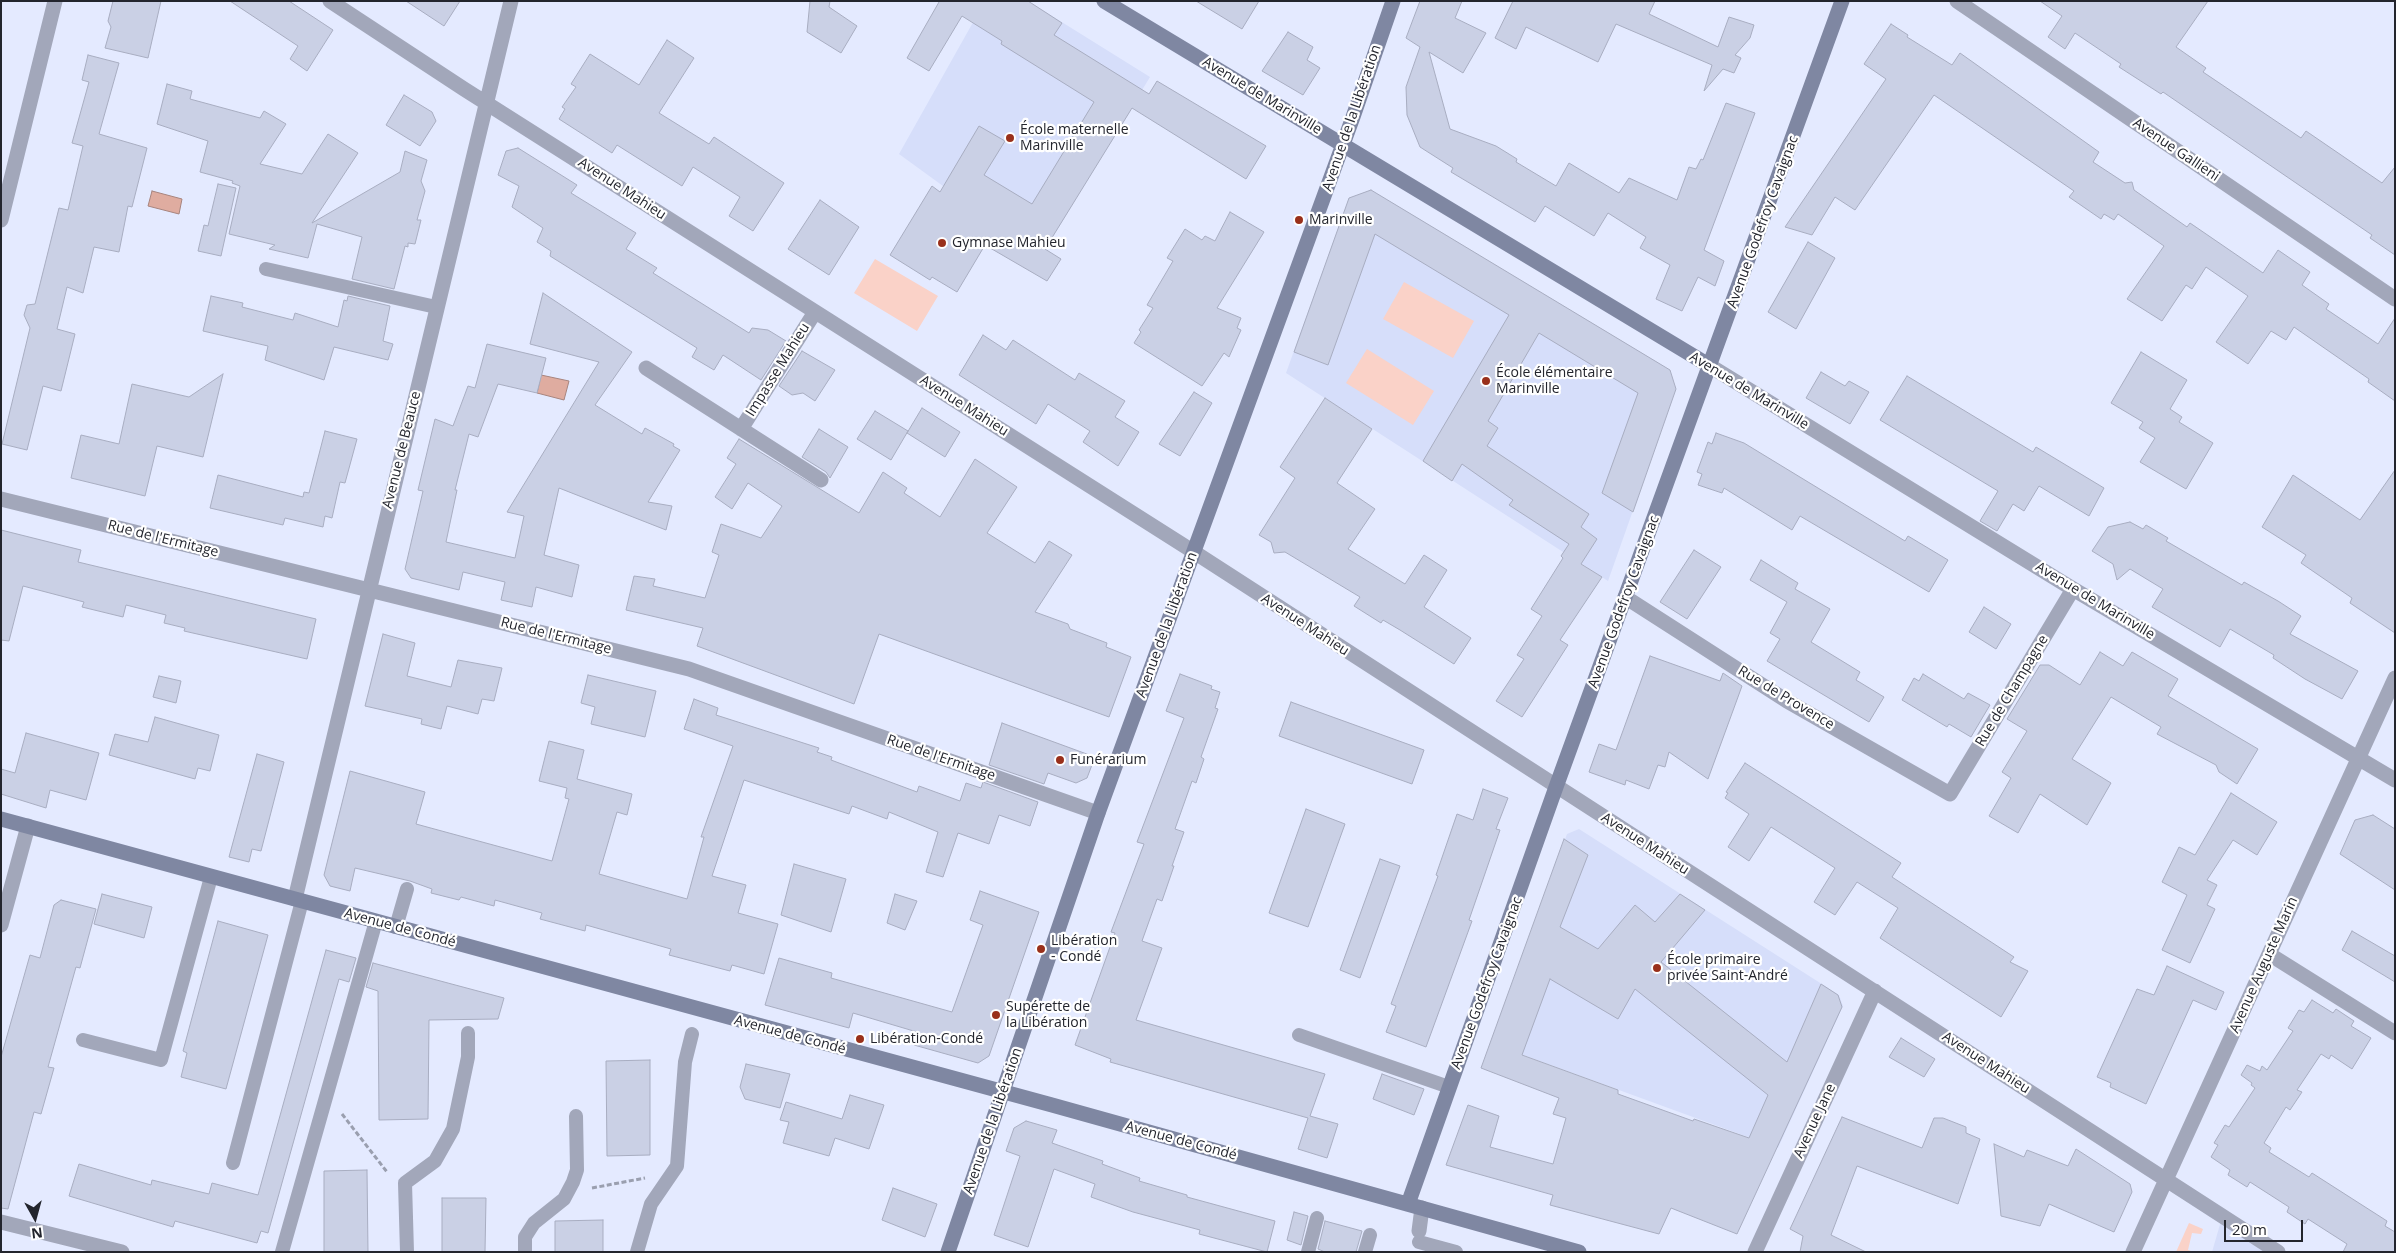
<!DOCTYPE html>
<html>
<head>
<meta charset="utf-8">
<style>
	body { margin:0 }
	#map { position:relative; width:2396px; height:1253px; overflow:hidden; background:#e4eaff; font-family:"Open Sans",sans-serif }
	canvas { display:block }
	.frame { position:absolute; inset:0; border:2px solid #23252d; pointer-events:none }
	.north { position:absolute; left:10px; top:1193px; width:50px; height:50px; -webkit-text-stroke:4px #fff; paint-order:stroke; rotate:173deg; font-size:14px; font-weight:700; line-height:20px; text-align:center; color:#23252d }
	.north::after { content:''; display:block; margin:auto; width:18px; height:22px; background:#23252d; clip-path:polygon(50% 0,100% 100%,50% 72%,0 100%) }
	.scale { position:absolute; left:2224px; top:1220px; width:79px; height:22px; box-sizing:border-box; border:2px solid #23252d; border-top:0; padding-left:6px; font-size:15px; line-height:18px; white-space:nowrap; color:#23252d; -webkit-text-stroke:4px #fff; paint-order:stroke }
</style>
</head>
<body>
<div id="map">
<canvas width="2396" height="1253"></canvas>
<div class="frame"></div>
<div class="north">N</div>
<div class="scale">20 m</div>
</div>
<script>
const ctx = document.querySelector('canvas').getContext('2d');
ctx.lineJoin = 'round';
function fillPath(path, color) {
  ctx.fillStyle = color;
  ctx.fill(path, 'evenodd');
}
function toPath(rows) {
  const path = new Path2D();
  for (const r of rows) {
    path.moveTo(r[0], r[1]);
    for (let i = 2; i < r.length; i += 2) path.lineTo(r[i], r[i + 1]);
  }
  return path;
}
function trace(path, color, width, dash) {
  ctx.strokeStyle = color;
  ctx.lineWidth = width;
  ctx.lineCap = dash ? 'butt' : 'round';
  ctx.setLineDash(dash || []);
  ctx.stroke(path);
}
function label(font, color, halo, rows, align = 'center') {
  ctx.font = font + ' "Open Sans",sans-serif';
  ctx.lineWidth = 4.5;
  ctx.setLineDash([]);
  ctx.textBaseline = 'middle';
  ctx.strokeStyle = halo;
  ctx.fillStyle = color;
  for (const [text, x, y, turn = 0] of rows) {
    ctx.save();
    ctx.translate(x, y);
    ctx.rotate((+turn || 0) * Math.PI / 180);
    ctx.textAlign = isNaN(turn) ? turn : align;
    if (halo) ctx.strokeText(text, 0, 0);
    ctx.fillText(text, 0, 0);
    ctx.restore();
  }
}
const built = toPath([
	[985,1,1028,1,1150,77,1046,248,943,186,899,154],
	[1371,190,1670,370,1676,389,1608,581,1286,373,1349,198],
	[1579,829,1839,995,1843,1006,1778,1148,1490,1043,1567,834],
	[2221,1221,2268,1252,2212,1252]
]);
const green = toPath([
	[875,259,938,296,917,331,854,293],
	[1404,282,1474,321,1453,358,1383,319],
	[1367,349,1434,391,1413,425,1346,383],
	[2189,1223,2203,1229,2201,1234,2192,1233,2188,1250,2194,1252,2176,1252]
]);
const water = toPath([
	[152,191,182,199,179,214,148,206,152,191],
	[541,375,569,381,564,400,537,393,541,375]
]);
const building = toPath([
	[113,1,161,1,148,58,105,48,111,27,108,21,113,1],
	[230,1,289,1,333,30,307,71,290,59,298,46,230,1],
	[406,1,460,1,444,26,406,1],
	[810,1,830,1,829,7,857,26,841,53,807,32,810,1],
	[938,1,1028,1,1062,23,1054,35,1149,94,1157,81,1266,146,1246,179,1132,108,1045,249,1061,259,1047,281,985,245,957,292,932,277,930,280,890,255,932,186,940,192,979,126,1005,141,984,175,1032,204,1094,102,1001,44,1002,41,962,16,929,71,907,58,939,2,938,1],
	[1196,1,1259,1,1242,29,1196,1],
	[1420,1,1462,1,1455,18,1486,33,1463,73,1429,52,1450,129,1496,146,1517,159,1516,162,1556,186,1569,163,1619,193,1629,178,1677,200,1689,167,1696,169,1701,159,1703,160,1726,103,1755,113,1704,250,1724,261,1715,286,1698,277,1682,311,1656,299,1670,265,1640,248,1646,237,1608,213,1594,236,1545,206,1535,222,1451,172,1453,168,1420,147,1407,115,1406,87,1420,47,1406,38,1420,1],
	[1513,1,1655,1,1649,14,1718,47,1729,17,1754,25,1750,38,1735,55,1741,58,1734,73,1723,69,1704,91,1712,65,1616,24,1598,62,1526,27,1516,49,1495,38,1513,1],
	[2040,1,2208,1,2176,47,2206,68,2203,72,2301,138,2306,131,2382,183,2395,167,2395,255,2370,238,2372,235,2163,92,2161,94,2119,67,2121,64,2075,33,2065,49,2048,37,2062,16,2040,1],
	[1891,24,1908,35,1907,37,1952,65,1960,53,2099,152,2093,162,2125,183,2132,182,2134,190,2187,227,2190,223,2263,273,2278,250,2310,272,2302,285,2329,304,2326,309,2378,344,2395,318,2395,401,2368,382,2369,379,2294,327,2286,340,2271,331,2248,364,2216,342,2248,296,2206,267,2192,289,2186,285,2162,321,2127,299,2164,246,2118,214,2114,220,2104,214,2101,219,2069,197,2074,191,1934,95,1855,210,1835,197,1812,235,1785,227,1886,79,1864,64,1891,24],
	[1288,32,1313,47,1307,60,1320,68,1303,95,1262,71,1288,32],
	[667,40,694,58,659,113,709,144,714,137,784,183,753,231,729,216,740,197,693,167,682,186,617,145,612,153,559,119,565,109,562,107,576,87,571,84,590,54,639,85,667,40],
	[88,55,119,63,99,134,147,148,132,207,128,206,119,252,94,247,83,293,67,287,57,329,75,334,61,391,43,386,27,450,2,444,30,328,24,315,27,305,35,304,59,208,68,210,83,146,72,143,89,82,82,80,88,55],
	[167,84,192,91,190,99,260,118,264,111,286,124,260,164,302,174,328,134,358,153,312,223,400,172,405,151,427,160,421,181,425,191,417,220,421,220,415,244,408,243,408,247,405,246,394,289,352,279,362,237,317,224,308,258,269,249,275,245,229,234,240,186,232,183,233,181,200,172,208,141,157,124,167,84],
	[404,95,432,112,436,121,420,146,386,125,404,95],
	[518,148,577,185,571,193,636,233,626,249,657,268,653,273,749,333,752,328,768,330,786,341,761,380,723,355,714,370,692,357,697,348,550,256,551,251,537,242,543,228,512,207,519,186,498,175,506,151,518,148],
	[218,184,236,188,221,256,198,251,204,225,208,226,218,184],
	[1371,190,1670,370,1676,389,1633,512,1602,493,1638,393,1539,333,1488,421,1498,428,1487,446,1589,514,1581,527,1597,539,1581,564,1602,577,1560,640,1568,645,1522,717,1496,701,1524,659,1517,655,1542,616,1531,609,1563,558,1561,556,1569,544,1509,505,1513,500,1462,464,1452,481,1423,461,1509,315,1375,234,1328,365,1294,352,1349,198,1371,190],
	[820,200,859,227,829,275,788,249,820,200],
	[1230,212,1264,232,1217,308,1241,318,1237,328,1241,330,1229,357,1224,353,1202,386,1134,343,1141,332,1139,330,1153,308,1147,305,1173,261,1167,258,1185,229,1202,240,1205,236,1215,241,1230,212],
	[1808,242,1835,258,1796,329,1768,312,1808,242],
	[543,293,632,352,595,405,642,434,645,428,674,444,673,446,680,450,648,502,672,506,666,530,559,488,544,555,579,565,572,597,536,587,532,607,501,600,505,582,463,572,459,590,411,578,405,569,423,491,418,490,435,419,453,426,468,386,475,388,487,344,546,358,537,393,498,384,478,437,469,434,455,490,457,490,446,542,515,558,524,516,507,512,599,362,530,344,543,293],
	[211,296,243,303,242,307,293,320,295,313,338,327,344,300,347,301,348,296,390,306,383,341,393,344,388,360,334,347,324,380,265,360,268,346,203,331,211,296],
	[983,335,1006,350,1013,340,1075,380,1079,373,1125,401,1115,417,1139,432,1118,466,1083,442,1090,431,1048,404,1036,424,959,375,983,335],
	[802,351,835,370,815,401,803,393,792,395,779,386,802,351],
	[2141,352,2187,380,2170,409,2182,417,2179,422,2213,443,2186,489,2140,462,2155,438,2139,428,2143,422,2111,403,2141,352],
	[1821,372,1845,386,1849,381,1869,392,1850,424,1806,398,1821,372],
	[223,374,203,457,157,446,145,496,71,478,81,435,119,444,132,384,189,397,223,374],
	[1907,376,2033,452,2036,447,2104,488,2089,516,2039,486,2024,511,2013,504,1997,531,1980,521,1998,491,1880,420,1907,376],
	[1194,392,1212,403,1180,456,1159,444,1194,392],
	[1325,398,1372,429,1337,483,1375,509,1348,549,1405,584,1424,555,1447,570,1424,607,1471,638,1454,664,1400,630,1383,620,1381,623,1354,606,1360,597,1285,552,1274,553,1271,542,1259,535,1295,478,1280,467,1325,398],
	[922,408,960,432,945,457,907,433,922,408],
	[875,411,908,431,891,460,857,439,875,411],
	[819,429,848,447,830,478,826,472,802,457,819,429],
	[325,431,357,439,345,483,340,482,332,518,325,516,323,527,285,518,283,525,210,508,218,475,303,497,304,492,309,493,325,431],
	[1716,433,1744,443,1905,541,1908,536,1948,560,1929,592,1800,516,1792,530,1724,488,1722,493,1698,485,1702,474,1697,472,1708,442,1712,444,1716,433],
	[739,439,859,513,883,472,907,488,904,493,940,517,975,459,1017,487,987,533,1035,563,1049,541,1072,555,1035,612,1068,624,1070,629,1107,643,1106,647,1131,657,1109,717,879,634,854,704,697,646,703,628,626,610,634,576,655,579,653,586,705,598,719,555,712,552,721,524,761,538,782,506,748,483,732,509,715,497,736,464,727,458,739,439],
	[2395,470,2395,633,2350,603,2352,598,2301,563,2306,555,2262,527,2293,475,2360,520,2395,470],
	[2130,522,2143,529,2146,525,2168,538,2166,541,2242,585,2244,582,2278,601,2301,616,2290,634,2358,671,2342,699,2305,679,2273,658,2274,655,2230,629,2220,647,2152,607,2163,589,2130,569,2117,580,2113,564,2092,551,2108,527,2130,522],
	[1,530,81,550,78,562,316,619,307,659,184,631,185,628,164,623,166,615,126,605,123,617,82,607,84,602,23,586,9,641,1,640,1,530],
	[1694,550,1721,567,1687,619,1660,602,1694,550],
	[1761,560,1798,583,1795,589,1830,609,1811,642,1860,672,1856,680,1884,697,1869,722,1767,661,1780,639,1770,633,1787,602,1750,580,1761,560],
	[1984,607,2011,624,1996,649,1969,632,1984,607],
	[383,634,415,643,407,676,451,687,458,660,502,668,494,701,482,699,478,714,447,706,441,729,421,724,422,719,365,706,383,634],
	[2100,652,2123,666,2132,652,2178,679,2168,696,2258,749,2237,784,2219,772,2216,765,2157,734,2161,727,2111,697,2072,759,2111,783,2087,825,2040,794,2018,833,1989,816,2011,778,2002,772,2027,731,2007,719,2040,665,2049,665,2080,685,2100,652],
	[1650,656,1720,681,1723,673,1742,686,1708,779,1669,752,1665,767,1658,765,1649,789,1626,780,1625,785,1589,772,1599,744,1616,750,1650,656],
	[1180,674,1212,686,1211,689,1220,692,1215,708,1218,709,1201,757,1204,759,1196,783,1192,781,1175,829,1184,832,1172,866,1174,866,1162,901,1157,899,1142,941,1162,948,1136,1020,1325,1074,1310,1116,1338,1124,1327,1158,1298,1149,1308,1118,1110,1062,1111,1059,1075,1045,1115,933,1111,932,1144,844,1137,842,1184,718,1166,711,1180,674],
	[1923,674,1964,699,1968,693,1990,705,1971,737,1949,724,1947,727,1902,700,1914,678,1919,681,1923,674],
	[588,675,656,691,645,737,591,724,595,707,581,703,588,675],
	[159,676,181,681,176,703,153,697,159,676],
	[694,699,718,708,716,715,819,748,817,752,832,757,831,760,917,792,919,786,960,801,966,783,981,788,983,782,1038,802,1030,826,999,815,989,844,958,833,943,877,926,872,938,832,889,812,887,819,852,806,849,814,744,780,712,876,746,885,738,913,778,924,764,974,732,965,730,971,669,955,671,949,586,925,585,931,540,919,542,913,495,900,494,906,461,897,459,900,431,893,432,889,410,881,355,868,350,891,330,886,324,875,350,771,425,792,416,824,552,861,569,799,565,798,567,788,539,781,549,741,584,750,577,779,632,794,627,815,617,812,599,874,687,899,704,837,701,837,733,746,684,729,694,699],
	[1291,702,1424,750,1412,784,1279,736,1291,702],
	[155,717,219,735,210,771,198,768,195,779,109,755,115,734,148,742,155,717],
	[1002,723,1095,757,1087,778,1076,783,1048,773,1044,784,989,765,1002,723],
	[26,733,99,753,86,800,50,790,46,808,1,794,1,769,15,773,26,733],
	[257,754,284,762,261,851,252,849,249,862,229,857,257,754],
	[1745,763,1901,863,1892,877,2014,957,2010,962,2028,971,2001,1017,1880,938,1898,908,1857,882,1835,915,1814,902,1835,868,1771,827,1749,861,1728,847,1749,814,1725,798,1728,793,1726,792,1745,763],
	[1483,789,1508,798,1496,829,1500,830,1469,920,1472,921,1426,1047,1386,1032,1396,1006,1391,1004,1438,876,1436,875,1457,814,1473,820,1483,789],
	[2231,793,2277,822,2257,855,2233,840,2207,880,2217,885,2207,905,2215,909,2190,963,2162,950,2187,895,2162,882,2179,847,2195,855,2231,793],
	[1306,809,1345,824,1308,927,1269,913,1306,809],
	[2373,815,2395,829,2395,890,2340,854,2355,820,2373,815],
	[1564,839,1588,855,1560,927,1598,949,1635,905,1655,922,1680,894,1705,910,1661,962,1787,1062,1821,984,1838,995,1842,1007,1737,1234,1671,1208,1659,1234,1550,1205,1553,1195,1446,1165,1468,1105,1499,1116,1490,1147,1553,1164,1566,1118,1553,1114,1559,1098,1481,1068,1564,839],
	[1550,979,1618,1019,1635,989,1768,1095,1749,1138,1694,1119,1693,1121,1618,1094,1618,1090,1522,1055,1550,979],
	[1380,859,1400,866,1360,978,1340,970,1380,859],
	[794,864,846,879,831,932,781,915,794,864],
	[980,891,1039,912,989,1056,978,1063,914,1045,917,1032,853,1013,849,1028,765,1005,779,958,832,973,831,978,952,1012,983,925,970,920,980,891],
	[102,894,152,907,144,938,94,924,102,894],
	[895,894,917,901,905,930,887,923,895,894],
	[61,900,96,909,80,968,76,967,48,1067,54,1068,41,1114,34,1112,8,1209,1,1208,1,1057,30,955,40,958,54,905,61,900],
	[218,921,268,935,226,1089,181,1077,187,1053,183,1051,218,921],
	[2352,931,2395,956,2395,982,2342,950,2352,931],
	[326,950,356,958,349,982,339,979,268,1233,261,1231,257,1243,175,1221,173,1227,69,1196,79,1164,151,1185,152,1180,209,1194,212,1183,258,1195,326,950],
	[373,963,504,998,498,1019,429,1020,428,1119,379,1120,378,991,366,987,373,963],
	[2167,966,2224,992,2216,1010,2193,1000,2146,1104,2110,1087,2111,1083,2097,1077,2137,989,2154,995,2167,966],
	[2312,1000,2333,1013,2336,1009,2354,1021,2351,1026,2371,1038,2352,1069,2331,1055,2329,1059,2321,1054,2297,1090,2302,1092,2290,1110,2286,1107,2264,1143,2271,1148,2269,1152,2309,1177,2312,1173,2387,1221,2385,1226,2395,1232,2395,1252,2343,1252,2347,1244,2308,1219,2305,1224,2287,1212,2289,1207,2250,1182,2247,1187,2228,1175,2230,1170,2211,1157,2218,1145,2214,1143,2225,1125,2229,1127,2255,1088,2251,1085,2252,1083,2241,1075,2247,1065,2260,1071,2262,1066,2267,1070,2293,1031,2288,1028,2299,1010,2304,1012,2312,1000],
	[1901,1038,1935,1059,1924,1077,1889,1057,1901,1038],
	[650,1060,650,1155,607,1156,606,1061,650,1060],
	[746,1064,790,1074,780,1108,745,1099,740,1087,746,1064],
	[1382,1074,1424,1089,1414,1115,1373,1099,1382,1074],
	[850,1095,884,1105,869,1149,835,1138,829,1156,783,1143,789,1122,780,1120,786,1102,842,1119,850,1095],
	[1842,1117,1922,1148,1934,1118,1943,1118,1966,1127,1966,1133,1980,1139,1958,1204,1857,1166,1831,1235,1866,1252,1800,1252,1803,1236,1790,1229,1842,1117],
	[1026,1121,1057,1130,1052,1143,1103,1161,1102,1164,1140,1178,1139,1181,1187,1195,1187,1197,1275,1221,1267,1252,1199,1234,1200,1230,1133,1212,1091,1197,1095,1184,1054,1169,1028,1247,994,1235,1020,1156,1006,1151,1014,1128,1026,1121],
	[1994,1144,2024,1157,2027,1150,2068,1166,2076,1149,2130,1184,2132,1192,2114,1232,2049,1204,2040,1226,2001,1216,1994,1144],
	[367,1170,368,1252,324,1252,324,1171,367,1170],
	[893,1188,937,1204,925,1237,882,1220,893,1188],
	[442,1198,486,1198,485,1252,442,1252,442,1198],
	[1294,1212,1308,1216,1301,1245,1287,1240,1294,1212],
	[603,1220,603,1252,555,1252,555,1221,603,1220],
	[1325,1221,1362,1231,1356,1252,1325,1252,1318,1249,1325,1221]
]);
const path = toPath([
	[342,1114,387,1172],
	[592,1188,645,1178]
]);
const lane = toPath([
	[266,269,436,307],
	[396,927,407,889],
	[1299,1035,1449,1087],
	[83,1040,161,1060,211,877],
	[233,1163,302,901],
	[1419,1242,1456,1252],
	[282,1252,376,921],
	[407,1252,405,1183,435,1161,453,1129,468,1057,468,1033],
	[525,1252,525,1237,534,1223,564,1199,573,1182,577,1170,576,1116],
	[637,1252,651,1204,677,1166,685,1062,692,1034],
	[1308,1252,1317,1218],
	[1365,1252,1370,1235]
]);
const street = toPath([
	[330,1,464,89,1194,552,2278,1252],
	[1957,1,2395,299],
	[1,220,55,1],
	[1710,366,2073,589,2395,780],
	[646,368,821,480],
	[741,429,815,312],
	[1,499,689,669,1098,813],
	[1625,597,1787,701,1950,794,2073,589],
	[295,899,511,1],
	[1,925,28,826],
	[2269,954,2395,1033],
	[1,1222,122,1252],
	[1419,1231,1422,1208],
	[1755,1252,1875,991],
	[2133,1252,2395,678]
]);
const secondary = toPath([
	[1104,1,1710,366],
	[1,819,1052,1105,1579,1252],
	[1408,1204,1556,787,1842,1],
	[948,1252,1098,813,1353,117,1393,1]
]);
const markers = [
	[1010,138,5,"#99301b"],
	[1299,220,5,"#99301b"],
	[942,243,5,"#99301b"],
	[1486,381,5,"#99301b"],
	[1060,760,5,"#99301b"],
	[1041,949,5,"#99301b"],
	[1657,968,5,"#99301b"],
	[996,1015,5,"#99301b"],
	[860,1039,5,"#99301b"]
];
const streetNames = [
	["Avenue de Marinville",1262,96,31],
	["Avenue de la Libération",1352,118,-71],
	["Avenue Gallieni",2176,150,34],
	["Avenue Mahieu",622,189,33],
	["Avenue Godefroy Cavaignac",1763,222,-70],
	["Impasse Mahieu",778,370,-58],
	["Avenue de Marinville",1749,391,31],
	["Avenue Mahieu",964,406,32],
	["Avenue de Beauce",402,450,-76],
	["Rue de l'Ermitage",163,539,14],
	["Avenue de Marinville",2095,601,31],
	["Avenue Godefroy Cavaignac",1624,602,-70],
	["Avenue de la Libération",1167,625,-70],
	["Avenue Mahieu",1305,625,33],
	["Rue de l'Ermitage",556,636,14],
	["Rue de Champagne",2012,691,-59],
	["Rue de Provence",1786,698,31],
	["Rue de l'Ermitage",941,758,19],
	["Avenue Mahieu",1645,844,33],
	["Avenue de Condé",400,928,15],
	["Avenue Auguste Marin",2264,965,-66],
	["Avenue Godefroy Cavaignac",1487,983,-70],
	["Avenue de Condé",790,1035,15],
	["Avenue Mahieu",1986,1063,33],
	["Avenue de la Libération",993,1121,-71],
	["Avenue Jane",1815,1121,-65],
	["Avenue de Condé",1181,1141,15]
];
const poiNames = [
	["École maternelle",1020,130],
	["Marinville",1020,146],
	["Marinville",1309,220],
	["Gymnase Mahieu",952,243],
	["École élémentaire",1496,373],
	["Marinville",1496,389],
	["Funérarium",1070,760],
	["Libération",1051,941],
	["- Condé",1051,957],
	["École primaire",1667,960],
	["privée Saint-André",1667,976],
	["Supérette de",1006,1007],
	["la Libération",1006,1023],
	["Libération-Condé",870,1039]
];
fillPath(built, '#d6defa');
fillPath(green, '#fad2c8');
fillPath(water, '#dfaca0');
trace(water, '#a7847e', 1);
fillPath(building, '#cad0e5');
trace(building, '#a8adc1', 1);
trace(path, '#9a9faf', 3, [5, 2.5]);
trace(lane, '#a2a7ba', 14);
trace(street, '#a2a7ba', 15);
trace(secondary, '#7f87a2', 15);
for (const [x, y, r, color] of markers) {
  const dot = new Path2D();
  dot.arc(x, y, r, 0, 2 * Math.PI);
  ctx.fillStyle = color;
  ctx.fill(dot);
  trace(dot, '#fff', 2);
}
label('14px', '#23252d', '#fff', streetNames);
label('14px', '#23252d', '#fff', poiNames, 'left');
</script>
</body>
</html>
